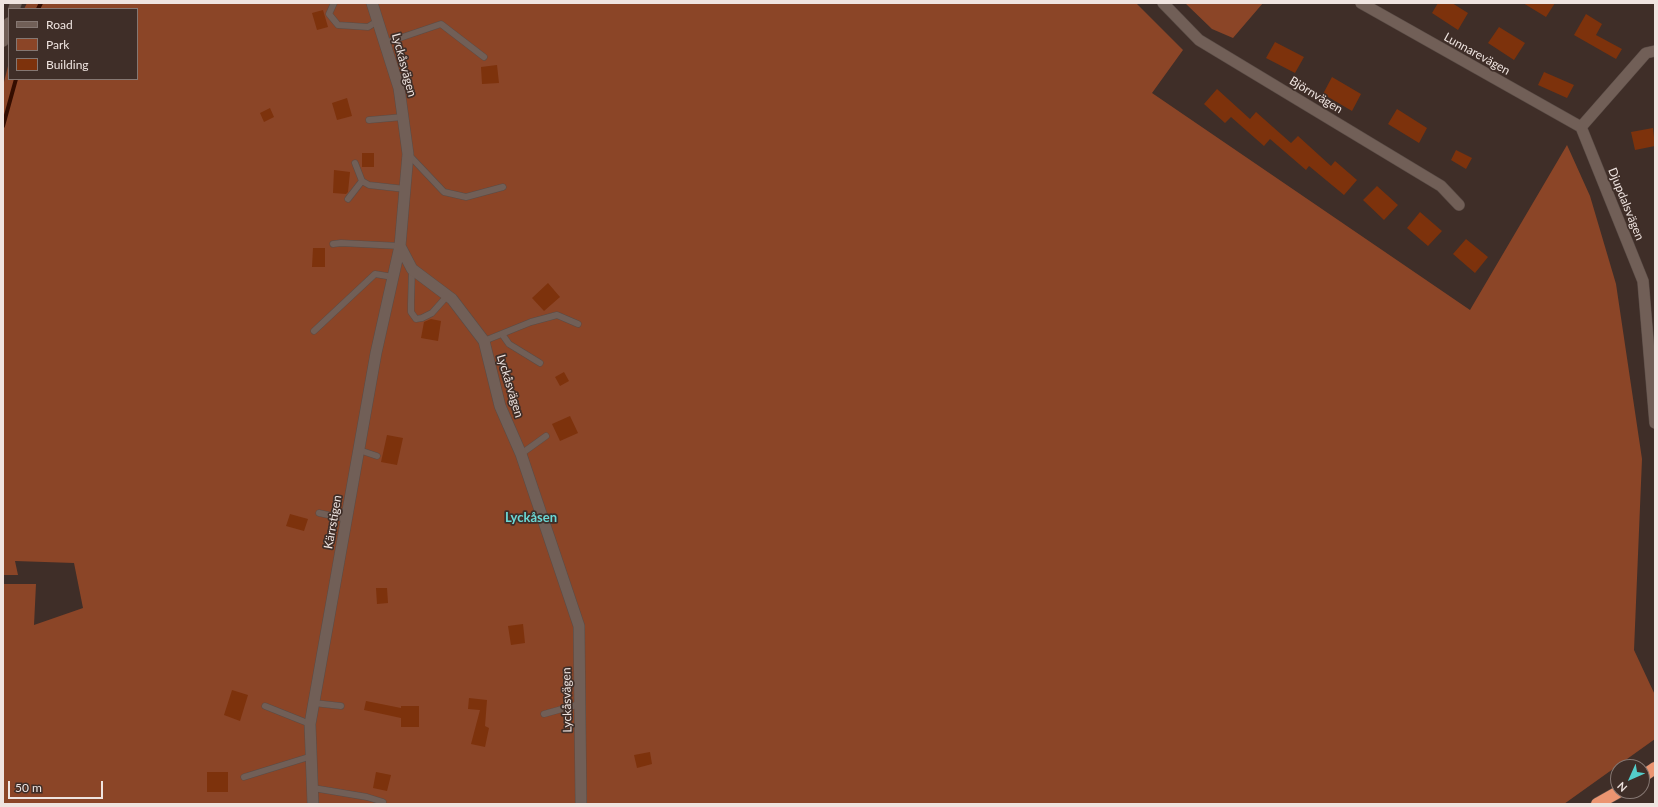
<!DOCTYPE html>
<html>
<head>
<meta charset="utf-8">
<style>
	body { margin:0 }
	#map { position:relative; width:1658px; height:807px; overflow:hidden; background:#3f2e28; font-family:Lato,sans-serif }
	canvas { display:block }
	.frame { position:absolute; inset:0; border:4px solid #efe4e0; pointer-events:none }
	.legend { position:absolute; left:8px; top:8px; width:130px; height:72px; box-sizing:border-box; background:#3f2e28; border:1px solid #857772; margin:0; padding:5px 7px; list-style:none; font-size:12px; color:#efe4e0 }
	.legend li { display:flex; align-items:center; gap:8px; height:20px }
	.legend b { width:20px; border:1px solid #857772 }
	.north { position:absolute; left:1610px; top:759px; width:40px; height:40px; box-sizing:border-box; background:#3f2e28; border:1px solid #857772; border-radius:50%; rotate:225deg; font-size:11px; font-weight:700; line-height:16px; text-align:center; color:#efe4e0 }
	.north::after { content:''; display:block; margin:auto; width:14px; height:18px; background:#53cdca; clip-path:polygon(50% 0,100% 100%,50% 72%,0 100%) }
	.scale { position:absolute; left:8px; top:781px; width:95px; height:18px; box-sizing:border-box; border:2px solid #efe4e0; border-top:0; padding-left:5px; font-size:12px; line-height:14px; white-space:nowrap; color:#efe4e0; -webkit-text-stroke:3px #3f2e28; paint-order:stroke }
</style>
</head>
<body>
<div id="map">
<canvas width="1658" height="807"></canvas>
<div class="frame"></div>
<ul class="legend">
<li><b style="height:5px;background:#715f57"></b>Road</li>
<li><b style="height:11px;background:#8b4527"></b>Park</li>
<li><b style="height:11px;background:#7d320c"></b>Building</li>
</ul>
<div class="north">N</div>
<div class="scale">50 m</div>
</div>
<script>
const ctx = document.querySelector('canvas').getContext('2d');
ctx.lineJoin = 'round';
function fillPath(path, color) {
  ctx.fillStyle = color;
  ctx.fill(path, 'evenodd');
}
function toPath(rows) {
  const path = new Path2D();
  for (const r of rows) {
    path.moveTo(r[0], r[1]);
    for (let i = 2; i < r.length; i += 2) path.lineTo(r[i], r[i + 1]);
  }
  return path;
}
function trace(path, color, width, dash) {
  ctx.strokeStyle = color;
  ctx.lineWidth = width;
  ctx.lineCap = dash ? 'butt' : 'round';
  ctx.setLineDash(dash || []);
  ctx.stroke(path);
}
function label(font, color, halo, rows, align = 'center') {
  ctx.font = font + ' Lato,sans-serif';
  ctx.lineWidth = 3.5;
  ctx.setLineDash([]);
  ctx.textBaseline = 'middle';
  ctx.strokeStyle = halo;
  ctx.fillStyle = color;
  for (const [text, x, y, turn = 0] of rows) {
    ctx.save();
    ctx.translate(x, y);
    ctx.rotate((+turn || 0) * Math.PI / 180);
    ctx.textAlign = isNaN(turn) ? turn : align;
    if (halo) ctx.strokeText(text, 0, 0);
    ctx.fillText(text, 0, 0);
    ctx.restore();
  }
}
const green = toPath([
	[27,3,1136,3,1183,50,1152,93,1470,310,1567,145,1590,196,1616,284,1642,459,1634,650,1655,695,1655,739,1564,804,3,804,3,584,36,584,34,625,83,608,74,563,15,561,18,575,3,575,3,86,9,62,9,79,137,79,137,9,24,9],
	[1185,3,1263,3,1233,38,1212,29]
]);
const stream = toPath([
	[38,9,41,3],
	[3,126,16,79]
]);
const building = toPath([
	[1438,3,1452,3,1468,13,1458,30,1432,13],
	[1523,3,1555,3,1546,17],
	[323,10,328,27,317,30,312,13],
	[1586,14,1602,24,1596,35,1622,49,1616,59,1574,35],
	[1499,27,1525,43,1514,60,1488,43],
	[1275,42,1304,57,1295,73,1266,58],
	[497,65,499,83,482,84,481,67],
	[1544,72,1574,85,1567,98,1538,85],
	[1332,77,1361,94,1352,111,1323,94],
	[1217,89,1250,119,1256,112,1291,143,1298,136,1331,166,1335,161,1357,180,1344,195,1309,166,1306,170,1270,139,1264,146,1231,117,1225,123,1204,104],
	[347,98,352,116,337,120,332,103],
	[270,108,274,117,264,122,260,113],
	[1397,109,1427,128,1419,143,1388,124],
	[1653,128,1655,146,1635,150,1631,132],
	[1456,150,1472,158,1466,169,1451,160],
	[362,153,374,153,374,167,362,167],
	[334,170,350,172,348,192,346,194,333,193],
	[1377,186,1398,205,1384,220,1363,200],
	[1420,212,1442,231,1428,246,1407,228],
	[1466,239,1488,257,1475,273,1453,254],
	[313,248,325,248,325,267,312,267],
	[548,283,560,297,544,311,532,298],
	[431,319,441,321,438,341,421,338,424,322],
	[564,372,569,381,560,386,555,377],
	[570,416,578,433,560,441,552,424],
	[387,435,403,438,397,465,381,462],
	[290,514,308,519,304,531,286,526],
	[376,588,387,588,388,603,377,604],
	[523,624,525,643,511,645,508,626],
	[232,690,248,695,240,721,224,715],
	[469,698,487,700,485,726,489,728,485,747,471,744,480,710,468,709],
	[366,701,401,708,401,706,419,706,419,727,401,727,401,718,364,710],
	[650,752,652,764,637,768,634,755],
	[207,772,228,772,228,792,207,792],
	[376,772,391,775,387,791,373,788]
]);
const service = toPath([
	[334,3,329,14,338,25,368,27,379,20],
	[385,43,441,24,484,57],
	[369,120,403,117],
	[408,154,444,192,466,197,503,187],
	[355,163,362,181,369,185,405,189],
	[348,199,362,181],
	[333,244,341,243,400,246],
	[412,269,411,303,411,312,416,319,422,318,432,313,448,295],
	[314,331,375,274,393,277],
	[502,334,509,344,540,363],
	[484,341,531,322,557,315,578,324],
	[359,450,377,456],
	[521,454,546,436],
	[319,513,347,519],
	[314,703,341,706],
	[265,706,310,724],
	[544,714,580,704],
	[244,777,312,756],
	[313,788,367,797,383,802]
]);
const minor = toPath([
	[1163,3,1199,40,1441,186,1459,205],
	[1361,3,1581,127],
	[1581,127,1643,281,1655,423],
	[1581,127,1646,53,1655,51],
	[400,246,412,269,452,299,484,341,500,406,521,454,579,626,581,804],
	[313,804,310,724,376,353,400,246,408,154,399,88,372,3]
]);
const tertiary = toPath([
	[14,9,16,3],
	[3,41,9,23]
]);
const motorway = toPath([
	[1642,777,1655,768],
	[1597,804,1620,791]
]);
const streetNames = [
	["Lunnarevägen",1477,54,29],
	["Lyckåsvägen",404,65,75],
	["Björnvägen",1316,95,31],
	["Djupdalsvägen",1626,204,68],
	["Lyckåsvägen",510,386,73],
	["Kärrstigen",333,522,-80],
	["Lyckåsvägen",567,700,-91]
];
const neighbourhoodNames = [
	["Lyckåsen",531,518]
];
fillPath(green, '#8b4527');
trace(stream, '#340d00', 4);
fillPath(building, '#7d320c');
trace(service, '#5a4c46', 7);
trace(minor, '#5a4c46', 12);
trace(tertiary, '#5a4c46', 12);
trace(motorway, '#5a4c46', 13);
trace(service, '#715f57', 6);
trace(minor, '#715f57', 11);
trace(tertiary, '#715f57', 11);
trace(motorway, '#eb9571', 12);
label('12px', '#efe4e0', '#3f2e28', streetNames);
label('bold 13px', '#6bd8d5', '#3f2e28', neighbourhoodNames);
</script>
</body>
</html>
